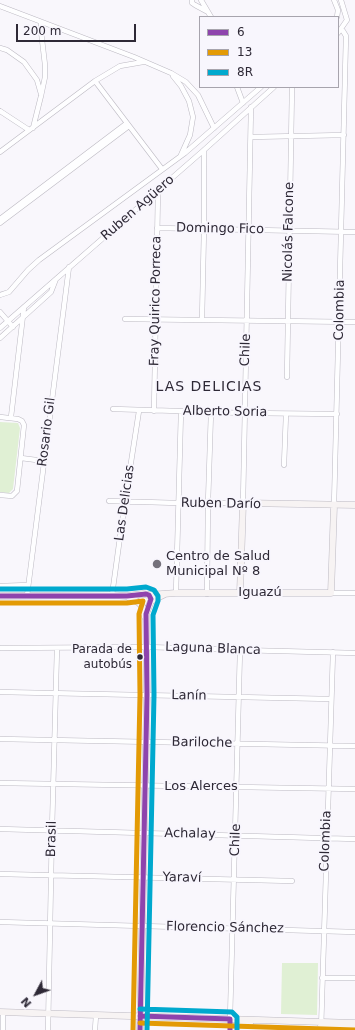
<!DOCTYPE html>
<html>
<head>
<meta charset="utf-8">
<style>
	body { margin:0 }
	#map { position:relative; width:355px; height:1030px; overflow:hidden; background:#f9f7fc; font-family:"DejaVu Sans",sans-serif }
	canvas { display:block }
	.legend { position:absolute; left:199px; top:16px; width:140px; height:72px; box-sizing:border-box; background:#f8f6fd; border:1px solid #a7a4ad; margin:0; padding:5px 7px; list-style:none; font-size:12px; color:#2e2936 }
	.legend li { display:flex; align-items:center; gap:8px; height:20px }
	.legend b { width:20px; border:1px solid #a7a4ad }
	.north { position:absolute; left:16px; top:974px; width:40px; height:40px; -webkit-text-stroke:3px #f8f6fd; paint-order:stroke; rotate:229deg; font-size:11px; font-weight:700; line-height:16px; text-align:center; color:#2e2936 }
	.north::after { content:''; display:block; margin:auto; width:14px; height:18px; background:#2e2936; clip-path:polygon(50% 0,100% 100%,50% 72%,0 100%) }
	.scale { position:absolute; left:16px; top:24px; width:120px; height:18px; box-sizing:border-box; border:2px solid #2e2936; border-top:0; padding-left:5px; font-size:12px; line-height:14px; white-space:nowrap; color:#2e2936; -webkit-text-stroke:3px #f8f6fd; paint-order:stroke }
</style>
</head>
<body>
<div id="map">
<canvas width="355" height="1030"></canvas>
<ul class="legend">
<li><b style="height:5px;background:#8e44ad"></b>6</li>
<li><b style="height:5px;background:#e39a05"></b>13</li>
<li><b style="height:5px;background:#00a9ce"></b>8R</li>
</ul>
<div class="north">N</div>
<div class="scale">200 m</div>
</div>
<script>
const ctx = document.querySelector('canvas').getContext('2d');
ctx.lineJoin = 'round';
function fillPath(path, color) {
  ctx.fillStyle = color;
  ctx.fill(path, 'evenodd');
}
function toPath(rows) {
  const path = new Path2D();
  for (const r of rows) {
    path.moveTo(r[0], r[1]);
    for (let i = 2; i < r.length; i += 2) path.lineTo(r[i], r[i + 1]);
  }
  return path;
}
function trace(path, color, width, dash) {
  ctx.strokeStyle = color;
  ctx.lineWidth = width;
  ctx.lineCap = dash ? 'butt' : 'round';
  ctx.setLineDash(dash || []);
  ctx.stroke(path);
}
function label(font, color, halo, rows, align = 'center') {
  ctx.font = font + ' "DejaVu Sans",sans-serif';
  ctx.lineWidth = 4;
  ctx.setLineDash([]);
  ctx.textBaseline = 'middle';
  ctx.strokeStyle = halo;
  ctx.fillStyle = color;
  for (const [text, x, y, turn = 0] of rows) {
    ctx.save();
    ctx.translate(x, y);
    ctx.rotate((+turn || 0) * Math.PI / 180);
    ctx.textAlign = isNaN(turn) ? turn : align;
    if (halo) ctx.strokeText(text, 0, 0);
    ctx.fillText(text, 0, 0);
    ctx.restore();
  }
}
const green = toPath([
	[0,422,18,423,20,428,13,489,9,493,0,492],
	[282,963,318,963,317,1015,281,1014]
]);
const minor = toPath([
	[192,0,192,3,195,5,208,12],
	[201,0,211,17],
	[334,0,338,10,337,17],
	[0,6,134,57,171,73,186,82,198,95,214,128],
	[338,33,347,20,341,0],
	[0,48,7,50,24,62,37,80,41,94],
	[143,62,120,66,95,81,162,169],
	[173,76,181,86,189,101,193,117,190,135,181,155],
	[237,87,243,103],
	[0,111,29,130],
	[33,128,41,96,45,77,45,65,41,31,41,22],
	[251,137,344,135],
	[0,152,95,81],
	[0,219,127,123],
	[0,223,129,126],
	[157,228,355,232],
	[0,295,9,292,28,270,39,260,185,153,261,87],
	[0,312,13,327],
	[125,319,355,322],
	[202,320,204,228,204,150],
	[0,328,204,150,274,87],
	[0,338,51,292,56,279],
	[287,377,292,87],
	[113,409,244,413,337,414],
	[154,411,158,191],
	[0,417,18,419,22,421,24,425,17,491,12,496,0,495],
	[11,417,24,307],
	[21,458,44,461],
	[284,465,286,414],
	[109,501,178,503,243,503,251,107],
	[334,506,346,36,343,31,341,30],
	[0,586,28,585],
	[176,593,181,411],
	[331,593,355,593],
	[207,594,208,503,211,412],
	[112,595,125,501,139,411],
	[27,596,69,267],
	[0,648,147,647,240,650,355,653],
	[0,692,331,699],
	[0,739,355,746],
	[0,783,355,789],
	[0,829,355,839],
	[0,874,292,881],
	[0,922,355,932],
	[322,978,355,978],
	[230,1019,240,650],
	[3,1030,3,1012],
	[48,1030,52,830,57,648],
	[95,1030,96,1015],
	[321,1030,333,652]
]);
const secondary = toPath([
	[240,593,243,503,355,505],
	[0,596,112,595,127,596,143,594,149,595,176,593,331,593,334,506],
	[128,597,138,602,142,606,145,617],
	[0,1012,355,1023],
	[321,1025,355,1027],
	[140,1030,147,695,146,614,151,601,165,594],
	[232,1030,238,1024,250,1023]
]);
const bus1 = toPath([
	[0,596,127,596,146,594,149,595,151,599,146,614,147,695,140,1030],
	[140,1016,230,1019,230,1030]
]);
const bus2 = toPath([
	[0,603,127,603,143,601,139,614,140,695,133,1030],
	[140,1023,355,1030]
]);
const bus3 = toPath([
	[0,589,127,589,146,587,154,590,158,596,158,601,153,615,154,695,147,1030],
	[140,1009,232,1012,237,1017,237,1030]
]);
const markers = [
	[157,564,5,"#75717b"],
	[140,657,3.5,"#2e2936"]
];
const busNames = [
	["Parada de",132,650],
	["autobús",132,665]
];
const streetNames = [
	["Ruben Agüero",138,208,-41],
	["Domingo Fico",220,229,1],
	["Nicolás Falcone",289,232,-89],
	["Fray Quirico Porreca",156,301,-89],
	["Colombia",340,310,-89],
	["Chile",246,350,-88],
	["Alberto Soria",225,412,1],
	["Rosario Gil",47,432,-83],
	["Las Delicias",125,503,-82],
	["Ruben Darío",221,504,1],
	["Iguazú",260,593],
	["Laguna Blanca",213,649,2],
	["Lanín",189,696,1],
	["Bariloche",202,743,1],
	["Los Alerces",201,787],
	["Achalay",190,834,1],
	["Brasil",52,839,-89],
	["Chile",236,840,-88],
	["Colombia",326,841,-88],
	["Yaraví",182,878,1],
	["Florencio Sánchez",225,928,1]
];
const poiNames = [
	["Centro de Salud",166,557],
	["Municipal Nº 8",166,572]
];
const neighbourhoodNames = [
	["LAS DELICIAS",209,387]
];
fillPath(green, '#e0f0d4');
trace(minor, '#bcb9c2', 5.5);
trace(secondary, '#bcb9c2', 7);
trace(minor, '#fefeff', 4.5);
trace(secondary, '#f7f3f3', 6);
trace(bus1, '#8e44ad', 5);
trace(bus2, '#e39a05', 5);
trace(bus3, '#00a9ce', 5);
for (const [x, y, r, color] of markers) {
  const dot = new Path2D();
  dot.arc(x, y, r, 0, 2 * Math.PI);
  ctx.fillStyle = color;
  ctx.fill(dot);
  trace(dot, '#f8f6fd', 1.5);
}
label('12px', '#2e2936', '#f8f6fd', busNames, 'right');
label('13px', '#2e2936', '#f8f6fd', streetNames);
label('13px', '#2e2936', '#f8f6fd', poiNames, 'left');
ctx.letterSpacing = '1px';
label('14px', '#2e2936', '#f8f6fd', neighbourhoodNames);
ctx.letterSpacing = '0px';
</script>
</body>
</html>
